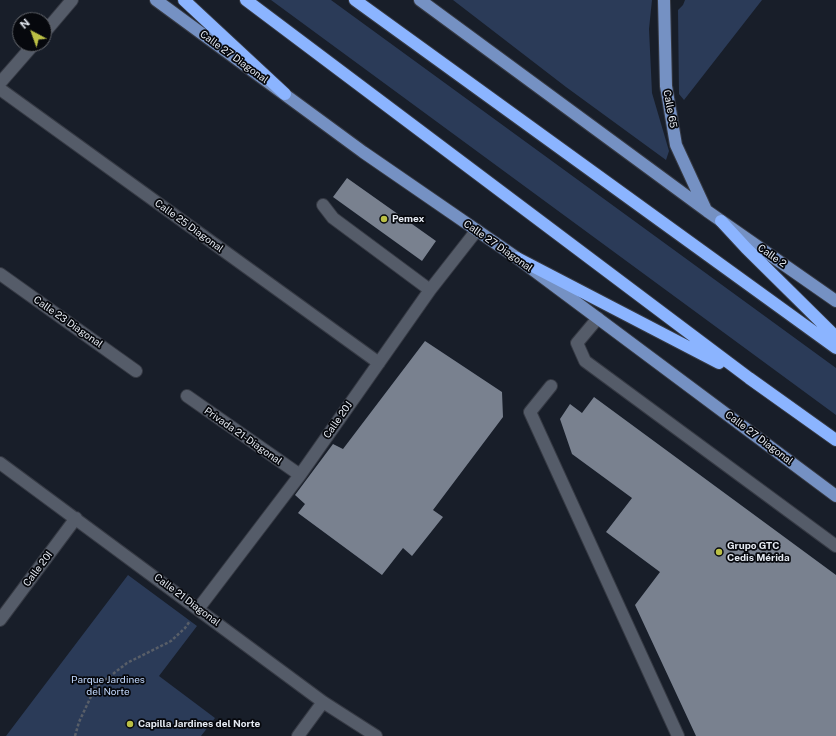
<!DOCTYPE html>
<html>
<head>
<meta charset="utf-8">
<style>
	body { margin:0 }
	#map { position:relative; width:836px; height:736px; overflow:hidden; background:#181e29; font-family:"Public Sans",sans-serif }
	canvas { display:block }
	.north { position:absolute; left:12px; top:12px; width:40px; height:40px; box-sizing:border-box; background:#06080d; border:1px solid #606369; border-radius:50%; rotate:319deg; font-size:11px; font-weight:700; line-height:16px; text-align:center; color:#e6ebf3 }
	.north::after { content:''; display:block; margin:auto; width:14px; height:18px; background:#bbc045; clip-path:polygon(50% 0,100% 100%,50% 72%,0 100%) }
</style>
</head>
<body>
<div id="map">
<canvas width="836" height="736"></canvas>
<div class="north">N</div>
</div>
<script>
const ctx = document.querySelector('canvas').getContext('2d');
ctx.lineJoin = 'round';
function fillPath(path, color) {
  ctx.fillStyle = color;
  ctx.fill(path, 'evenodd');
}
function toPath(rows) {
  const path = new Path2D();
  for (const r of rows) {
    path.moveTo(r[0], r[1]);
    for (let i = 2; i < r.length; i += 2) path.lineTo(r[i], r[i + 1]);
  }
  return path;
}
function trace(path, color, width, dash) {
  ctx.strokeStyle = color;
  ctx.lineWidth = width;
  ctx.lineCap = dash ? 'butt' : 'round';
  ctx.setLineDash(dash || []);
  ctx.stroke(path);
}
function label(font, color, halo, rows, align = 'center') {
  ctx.font = font + ' "Public Sans",sans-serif';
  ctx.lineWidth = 3.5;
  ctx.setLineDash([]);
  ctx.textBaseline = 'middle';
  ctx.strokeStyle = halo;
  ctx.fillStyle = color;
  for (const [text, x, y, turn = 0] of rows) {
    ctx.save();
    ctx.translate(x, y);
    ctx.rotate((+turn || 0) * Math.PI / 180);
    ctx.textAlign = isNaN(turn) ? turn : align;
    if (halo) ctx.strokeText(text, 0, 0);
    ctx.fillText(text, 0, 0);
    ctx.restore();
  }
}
const green = toPath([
	[271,0,331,0,836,368,836,415],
	[453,0,652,0,649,29,652,93,669,151,666,160,566,87],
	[685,0,762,0,684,100,679,94,678,10,683,5],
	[128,575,197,626,159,676,215,718,201,736,6,736]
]);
const building = toPath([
	[347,178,436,241,422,261,333,197],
	[425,341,502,392,503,417,433,510,443,517,412,556,403,548,382,575,298,513,305,504,295,495,333,444,343,449],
	[594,397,836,575,836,736,696,736,635,605,660,572,606,532,632,498,572,454,560,419,570,404,582,413]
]);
const path = toPath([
	[75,736,79,722,95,688,127,663,171,641,185,628,190,621]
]);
const minor = toPath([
	[44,33,72,0],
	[0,83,34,44],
	[0,89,379,363],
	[323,205,333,218,430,290],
	[0,274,136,371],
	[598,318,577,343,585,361,836,546],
	[551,386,530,412,678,736],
	[187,396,300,475],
	[0,463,323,702,376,736],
	[198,609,300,475,430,290,477,230],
	[0,620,76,518],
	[298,736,323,702]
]);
const major = toPath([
	[156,0,363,152,517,258,836,496],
	[420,0,707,211,836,301],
	[664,0,666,86,676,145,706,210]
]);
const highway = toPath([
	[184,0,285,94],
	[246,0,749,378,836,440],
	[355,0,836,348],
	[721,221,746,248,836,337],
	[517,258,719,363]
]);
const markers = [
	[384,219,4,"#bbc045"],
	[719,552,4,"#bbc045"],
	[130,724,4,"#bbc045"]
];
const streetNames = [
	["Calle 27 Diagonal",234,57,36],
	["Calle 65",670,109,80],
	["Calle 25 Diagonal",189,226,36],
	["Calle 27 Diagonal",498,246,35],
	["Calle 2",772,256,35],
	["Calle 23 Diagonal",68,322,35],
	["Calle 20J",338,420,-55],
	["Privada 21-Diagonal",243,436,35],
	["Calle 27 Diagonal",759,438,37],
	["Calle 20I",38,569,-53],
	["Calle 21 Diagonal",187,600,37]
];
const poiNames = [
	["Pemex",392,219],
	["Grupo GTC",727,546],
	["Cedis Mérida",727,558],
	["Capilla Jardines del Norte",138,724]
];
const parkNames = [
	["Parque Jardines",108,680],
	["del Norte",108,692]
];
fillPath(green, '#2b3b58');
fillPath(building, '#79818f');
trace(minor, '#363a44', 14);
trace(major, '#363a44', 14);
trace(highway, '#363a44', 14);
trace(path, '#585e68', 2.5, [3, 2]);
trace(minor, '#555c69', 12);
trace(major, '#7591c3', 12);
trace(highway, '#8bb4ff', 12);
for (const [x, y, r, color] of markers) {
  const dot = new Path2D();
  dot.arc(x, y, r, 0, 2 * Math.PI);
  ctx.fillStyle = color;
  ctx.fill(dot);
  trace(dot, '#06080d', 1.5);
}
label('10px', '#e6ebf3', '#06080d', streetNames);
label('bold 10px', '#e6ebf3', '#06080d', poiNames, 'left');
label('10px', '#c2d8fd', '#06080d', parkNames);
</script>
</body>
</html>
